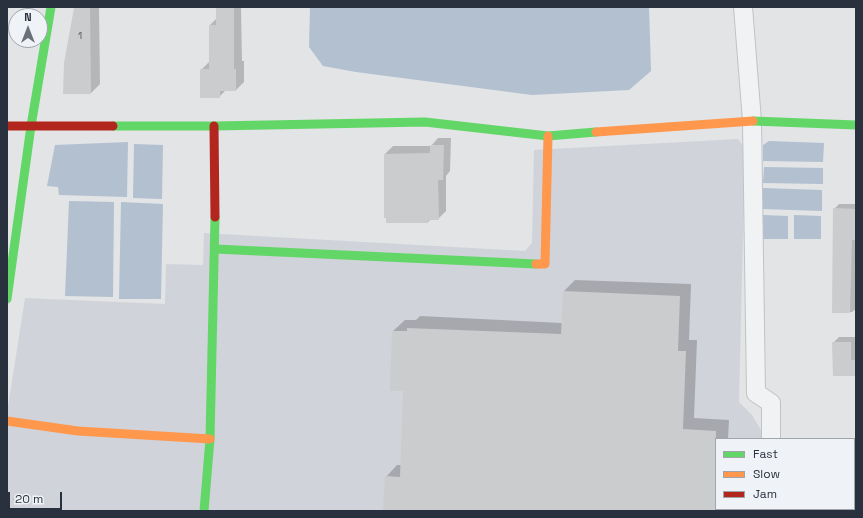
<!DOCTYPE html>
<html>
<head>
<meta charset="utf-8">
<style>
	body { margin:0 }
	#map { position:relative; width:863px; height:518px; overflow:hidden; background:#e2e4e6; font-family:"Space Grotesk",sans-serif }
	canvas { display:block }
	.frame { position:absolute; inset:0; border:8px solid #2a313e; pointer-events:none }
	.legend { position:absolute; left:715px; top:438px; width:140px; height:72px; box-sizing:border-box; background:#eff2f6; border:1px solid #a0a5ac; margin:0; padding:5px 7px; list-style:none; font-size:12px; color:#2a313e }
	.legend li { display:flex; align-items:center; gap:8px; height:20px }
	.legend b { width:20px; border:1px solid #a0a5ac }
	.north { position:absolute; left:8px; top:8px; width:40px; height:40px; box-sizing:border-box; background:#eff2f6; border:1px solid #a0a5ac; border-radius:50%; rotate:0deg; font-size:11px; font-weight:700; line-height:16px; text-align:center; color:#2a313e }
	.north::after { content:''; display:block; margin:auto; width:14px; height:18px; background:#6a7079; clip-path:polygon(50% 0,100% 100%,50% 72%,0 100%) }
	.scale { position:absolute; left:8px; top:492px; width:54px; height:18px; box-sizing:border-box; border:2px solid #2a313e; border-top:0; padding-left:5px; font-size:12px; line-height:14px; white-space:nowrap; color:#2a313e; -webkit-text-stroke:3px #eff2f6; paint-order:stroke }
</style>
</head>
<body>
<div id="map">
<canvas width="863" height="518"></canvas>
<div class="frame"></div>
<ul class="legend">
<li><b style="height:5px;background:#63d668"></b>Fast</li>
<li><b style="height:5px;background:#ff974d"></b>Slow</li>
<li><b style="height:5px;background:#b3261e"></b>Jam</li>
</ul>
<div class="north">N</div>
<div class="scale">20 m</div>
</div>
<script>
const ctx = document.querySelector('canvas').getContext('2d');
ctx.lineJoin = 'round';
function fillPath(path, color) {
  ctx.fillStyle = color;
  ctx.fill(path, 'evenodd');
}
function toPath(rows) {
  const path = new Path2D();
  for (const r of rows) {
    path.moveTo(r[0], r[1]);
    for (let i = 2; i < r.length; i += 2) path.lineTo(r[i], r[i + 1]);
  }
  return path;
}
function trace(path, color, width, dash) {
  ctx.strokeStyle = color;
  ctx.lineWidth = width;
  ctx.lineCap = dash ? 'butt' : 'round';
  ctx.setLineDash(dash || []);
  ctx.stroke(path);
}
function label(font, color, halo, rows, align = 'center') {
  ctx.font = font + ' "Space Grotesk",sans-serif';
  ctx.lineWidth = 3;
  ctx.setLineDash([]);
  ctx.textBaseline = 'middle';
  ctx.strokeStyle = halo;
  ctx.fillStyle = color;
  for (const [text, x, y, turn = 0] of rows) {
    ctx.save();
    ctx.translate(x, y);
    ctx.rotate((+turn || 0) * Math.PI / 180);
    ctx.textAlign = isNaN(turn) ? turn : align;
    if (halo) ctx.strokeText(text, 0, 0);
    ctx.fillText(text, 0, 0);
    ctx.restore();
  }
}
const built = toPath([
	[738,139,745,148,739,402,752,415,764,435,764,439,716,439,716,509,769,509,769,511,7,511,7,413,25,298,165,304,166,264,203,265,204,233,525,251,532,243,534,150]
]);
const water = toPath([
	[310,7,649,7,651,71,629,90,532,95,356,72,323,66,309,47],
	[769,141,824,143,823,162,763,161,763,145],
	[128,142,127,197,59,195,58,187,47,186,55,145],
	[134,144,163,145,162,199,133,198],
	[764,167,823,168,823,184,763,183],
	[763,188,822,190,822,211,762,209],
	[69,201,114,202,113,297,65,296],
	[121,202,163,204,161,299,119,299],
	[763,215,788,216,788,239,762,239],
	[794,215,821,216,821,239,794,239]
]);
const shadow = toPath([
	[76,7,99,7,100,84,91,93,75,9],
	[217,7,241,7,242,61,244,61,244,82,236,90,226,90,219,97,201,70,210,61,210,25,217,18],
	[438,138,451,138,450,171,446,176,446,211,438,219,431,219,428,222,385,154,393,146,431,146],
	[839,204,856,204,856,309,852,312,833,312,834,209],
	[575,280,691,284,689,340,697,340,694,418,729,420,728,439,716,439,716,509,725,509,725,511,384,511,386,477,397,465,401,465,404,390,393,331,405,320,416,320,420,316,562,323,564,291],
	[839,337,856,337,856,374,854,375,833,343]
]);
const building = toPath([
	[216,7,234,7,234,69,236,69,236,91,220,91,220,98,200,98,200,69,209,69,209,25,216,25],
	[74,8,90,8,91,94,63,94,64,63],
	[430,145,444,145,443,180,438,180,439,220,428,220,428,223,386,223,386,218,384,218,384,154,430,153],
	[833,208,856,209,855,240,852,240,850,313,832,313],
	[563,291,680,296,678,351,686,351,683,429,716,431,715,511,383,511,385,476,400,477,403,391,390,391,392,331,407,331,407,328,561,334],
	[832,342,851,342,851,360,855,360,855,376,833,376]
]);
const path = toPath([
	[7,499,22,499]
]);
const street = toPath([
	[743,7,752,121,756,393,771,403,771,439],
	[773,509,773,511]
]);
const fast = toPath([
	[753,121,856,125],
	[113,126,214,126,425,122,548,136,596,132],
	[215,249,536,264],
	[7,299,31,126,51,7],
	[204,511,210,439,215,217]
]);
const slow = toPath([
	[596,132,753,121],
	[536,264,545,264,548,136],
	[7,421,78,431,210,439]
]);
const jam = toPath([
	[7,126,113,126],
	[214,126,215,217]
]);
const numberNames = [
	["1",80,36]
];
fillPath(built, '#d0d3d9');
fillPath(water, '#b2c0d0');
fillPath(shadow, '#0003');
fillPath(building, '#caccce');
trace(street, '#c0c2c4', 20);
trace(path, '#c0c2c6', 2.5, [3, 3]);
trace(street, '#f1f2f3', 18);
trace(fast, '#63d668', 9);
trace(slow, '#ff974d', 9);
trace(jam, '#b3261e', 9);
label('10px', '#535863', null, numberNames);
</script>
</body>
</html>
